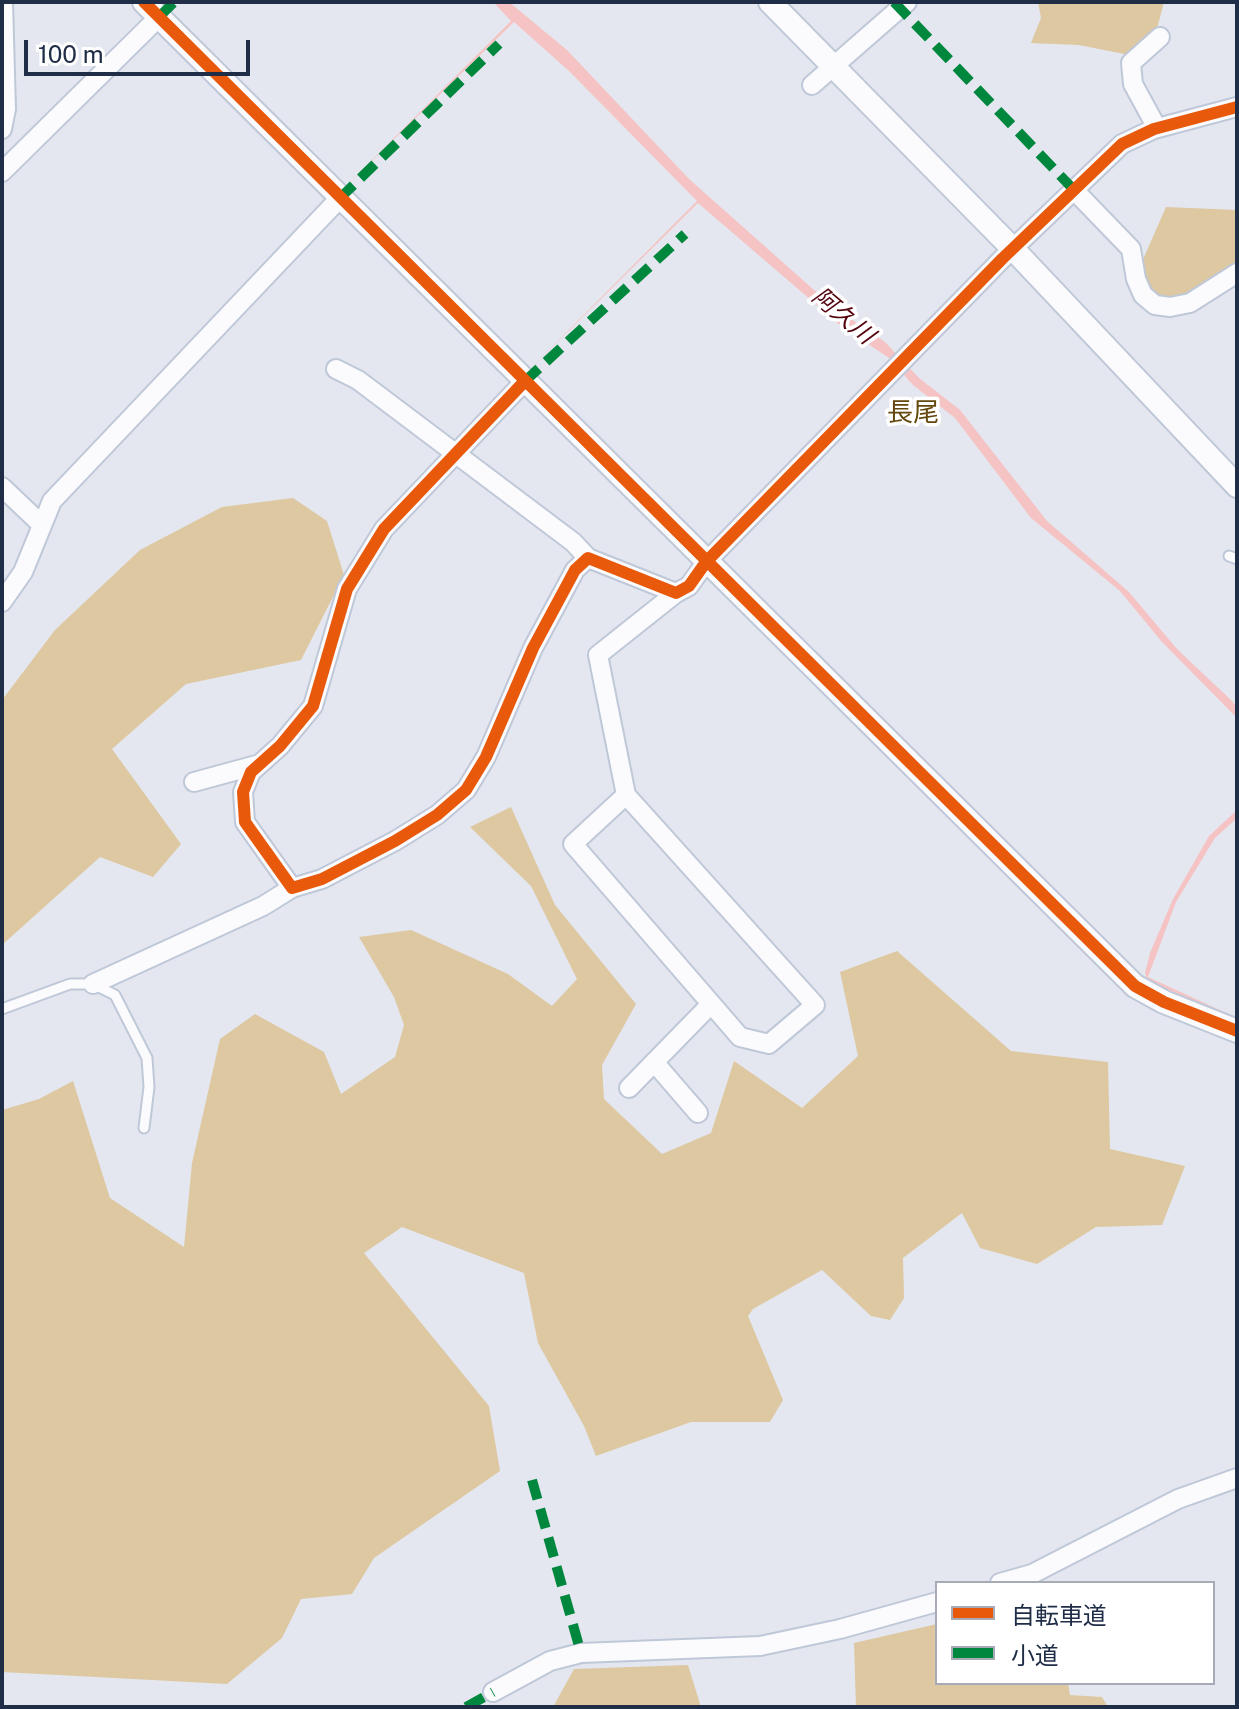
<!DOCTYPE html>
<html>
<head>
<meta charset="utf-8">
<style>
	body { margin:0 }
	#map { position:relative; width:1239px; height:1709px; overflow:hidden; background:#e4e7ef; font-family:"Public Sans","Noto Sans JP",sans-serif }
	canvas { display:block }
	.frame { position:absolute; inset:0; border:4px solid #202d47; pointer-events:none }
	.legend { position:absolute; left:935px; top:1581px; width:280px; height:104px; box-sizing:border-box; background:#fff; border:2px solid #a6abb5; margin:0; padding:10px 14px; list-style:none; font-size:24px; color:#202d47 }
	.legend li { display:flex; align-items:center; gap:16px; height:40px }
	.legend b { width:40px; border:2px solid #a6abb5 }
	.scale { position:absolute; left:24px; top:40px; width:226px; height:36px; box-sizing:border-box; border:4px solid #202d47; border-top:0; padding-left:10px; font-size:24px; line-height:28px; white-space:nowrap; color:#202d47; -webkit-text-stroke:6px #fff; paint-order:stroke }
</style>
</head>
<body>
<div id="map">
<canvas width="1239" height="1709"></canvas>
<div class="frame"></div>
<ul class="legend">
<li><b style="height:10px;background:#e8590c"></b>自転車道</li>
<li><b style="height:10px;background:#00873e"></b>小道</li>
</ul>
<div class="scale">100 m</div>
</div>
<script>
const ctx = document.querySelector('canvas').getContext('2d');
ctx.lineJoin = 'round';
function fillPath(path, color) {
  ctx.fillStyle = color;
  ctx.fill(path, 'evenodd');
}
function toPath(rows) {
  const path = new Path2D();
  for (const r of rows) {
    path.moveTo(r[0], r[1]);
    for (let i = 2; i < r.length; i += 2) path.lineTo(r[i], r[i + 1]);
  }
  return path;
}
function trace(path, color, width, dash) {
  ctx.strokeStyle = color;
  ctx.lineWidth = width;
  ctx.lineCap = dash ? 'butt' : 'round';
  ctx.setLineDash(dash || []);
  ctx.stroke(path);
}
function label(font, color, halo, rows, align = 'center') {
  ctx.font = font + ' "Public Sans","Noto Sans JP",sans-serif';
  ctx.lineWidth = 7;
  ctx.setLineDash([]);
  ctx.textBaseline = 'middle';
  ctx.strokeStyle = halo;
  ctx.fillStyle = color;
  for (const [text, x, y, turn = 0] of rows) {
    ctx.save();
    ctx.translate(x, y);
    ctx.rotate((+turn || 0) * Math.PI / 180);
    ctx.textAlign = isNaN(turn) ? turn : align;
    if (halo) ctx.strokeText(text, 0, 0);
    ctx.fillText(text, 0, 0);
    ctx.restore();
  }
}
const forest = toPath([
	[1038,2,1164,2,1149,59,1079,45,1031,43,1041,18],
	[1166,207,1237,210,1237,263,1199,292,1162,301,1150,292,1141,264],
	[293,498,327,521,344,575,301,660,186,684,112,749,181,844,153,877,100,857,2,945,2,700,55,630,140,550,222,507],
	[511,807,555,905,636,1004,602,1065,604,1099,662,1154,711,1133,734,1061,802,1108,858,1056,840,972,897,951,1011,1051,1108,1062,1110,1149,1185,1166,1162,1225,1096,1227,1037,1264,980,1248,962,1213,903,1258,904,1298,890,1320,871,1316,822,1270,753,1309,748,1316,783,1400,770,1422,691,1422,596,1456,584,1426,538,1343,524,1273,402,1227,364,1253,489,1406,500,1471,374,1558,352,1594,301,1599,282,1638,227,1684,2,1672,2,1110,39,1099,73,1081,110,1198,184,1247,192,1163,220,1039,255,1014,324,1052,341,1094,395,1057,404,1025,394,997,359,937,411,930,508,974,552,1006,577,979,531,886,470,827],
	[937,1624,937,1683,1068,1683,1070,1695,1102,1697,1108,1707,856,1707,854,1643],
	[688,1665,701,1707,553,1707,574,1669]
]);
const water = toPath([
	[493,2,509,2,567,50,689,179,832,306,885,342,919,378,960,410,1047,521,1129,592,1177,649,1232,701,1237,708,1237,718,1162,642,1120,591,1031,518,955,418,913,385,889,358,840,325,698,203,527,372,697,201,569,71,514,22,343,189,511,21],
	[1237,810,1237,818,1215,838,1176,902,1148,977,1237,1018,1166,989,1147,978,1145,973,1150,953,1173,899,1209,836]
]);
const service = toPath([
	[1229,556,1237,559],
	[2,1009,70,984,93,984,115,995,147,1058,149,1087,144,1128]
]);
const minor = toPath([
	[812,85,907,2],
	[1157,128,1133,84,1131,63,1160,37],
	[2,129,6,109,3,2],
	[2,172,159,17],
	[1075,191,1131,249,1136,279,1143,295,1155,305,1170,307,1190,303,1237,273],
	[336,369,358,380,573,542,588,558],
	[524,382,384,529,347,589,313,706,280,746,251,772,243,792,245,822,292,888,322,879,395,841,437,815,466,790,486,757,533,648,575,570,588,558,676,593,689,586,706,562,1002,259,1122,144,1154,129,1237,107],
	[2,487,42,525],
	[2,602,23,572,52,501,339,199],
	[194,782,260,764],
	[626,795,815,1005,769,1044,740,1037,573,844,626,795,598,655,676,593],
	[93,984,263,906,292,888],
	[654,1062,698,1113],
	[629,1088,711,1004],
	[1000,1583,1032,1574,1178,1499,1237,1478],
	[493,1692,550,1661,581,1653,760,1646,840,1629,937,1602]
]);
const tertiary = toPath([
	[144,2,1135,986,1164,1002,1237,1031],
	[770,2,1015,251,1237,486]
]);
const quiet = toPath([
	[894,2,1075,191],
	[159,17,174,2],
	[339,199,499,44],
	[524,382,685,234],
	[532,1480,581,1653],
	[466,1707,493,1692]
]);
const cycleway = toPath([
	[144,2,1135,986,1164,1002,1237,1031],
	[524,382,384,529,347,589,313,706,280,746,251,772,243,792,245,822,292,888,322,879,395,841,437,815,466,790,486,757,533,648,575,570,588,558,676,593,689,586,706,562,1002,259,1122,144,1154,129,1237,107]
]);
const waterNames = [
	["阿久川",843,316,40]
];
const quarterNames = [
	["長尾",913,413]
];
fillPath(forest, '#ddc8a1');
fillPath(water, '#f5c3c3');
trace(service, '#bfc8d8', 13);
trace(minor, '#bfc8d8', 22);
trace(tertiary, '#bfc8d8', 26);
trace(service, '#fbfbfd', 9);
trace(minor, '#fbfbfd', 18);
trace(tertiary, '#fbfbfd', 22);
trace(quiet, '#00873e', 10, [20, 10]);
trace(cycleway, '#e8590c', 12);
label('italic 24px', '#54040f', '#fff', waterNames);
label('26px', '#63480d', '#fff', quarterNames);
</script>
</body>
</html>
